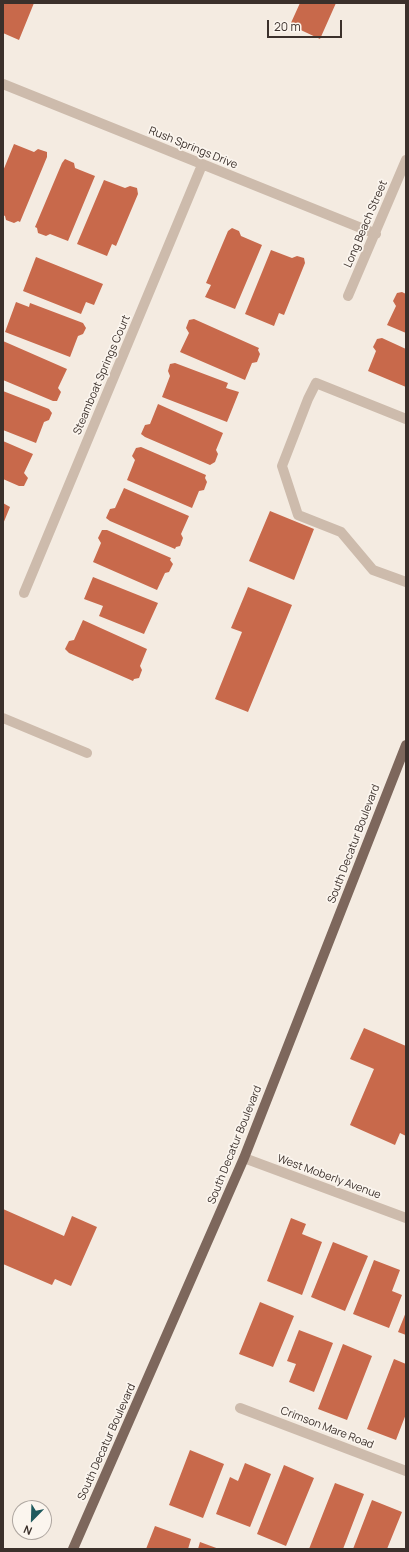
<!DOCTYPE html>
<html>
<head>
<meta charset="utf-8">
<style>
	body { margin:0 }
	#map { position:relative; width:409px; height:1552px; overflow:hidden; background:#f4ebe1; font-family:Manrope,sans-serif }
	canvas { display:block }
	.frame { position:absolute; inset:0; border:4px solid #3b302b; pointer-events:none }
	.north { position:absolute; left:12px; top:1500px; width:40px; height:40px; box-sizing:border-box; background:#fbf5ee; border:1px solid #aea6a0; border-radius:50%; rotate:203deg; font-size:11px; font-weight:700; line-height:16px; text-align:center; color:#3b302b }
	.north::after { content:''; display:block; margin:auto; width:14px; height:18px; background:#1f5a5e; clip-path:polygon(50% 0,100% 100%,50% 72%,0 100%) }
	.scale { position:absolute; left:267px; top:20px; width:75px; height:18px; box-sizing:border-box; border:2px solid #3b302b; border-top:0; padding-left:5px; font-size:12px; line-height:14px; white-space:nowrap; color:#3b302b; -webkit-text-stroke:3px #fbf5ee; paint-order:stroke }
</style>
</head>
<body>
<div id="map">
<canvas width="409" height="1552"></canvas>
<div class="frame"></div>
<div class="north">N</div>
<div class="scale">20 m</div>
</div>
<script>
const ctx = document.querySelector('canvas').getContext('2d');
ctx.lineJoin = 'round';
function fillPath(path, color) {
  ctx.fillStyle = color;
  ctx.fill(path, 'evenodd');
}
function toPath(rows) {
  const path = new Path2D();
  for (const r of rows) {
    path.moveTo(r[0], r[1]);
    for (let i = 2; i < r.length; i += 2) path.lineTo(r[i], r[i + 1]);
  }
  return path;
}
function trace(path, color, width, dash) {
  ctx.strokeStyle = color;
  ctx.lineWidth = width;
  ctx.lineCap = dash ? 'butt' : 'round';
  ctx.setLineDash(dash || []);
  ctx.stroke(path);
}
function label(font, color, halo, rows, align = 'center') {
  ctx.font = font + ' Manrope,sans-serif';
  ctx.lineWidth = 3.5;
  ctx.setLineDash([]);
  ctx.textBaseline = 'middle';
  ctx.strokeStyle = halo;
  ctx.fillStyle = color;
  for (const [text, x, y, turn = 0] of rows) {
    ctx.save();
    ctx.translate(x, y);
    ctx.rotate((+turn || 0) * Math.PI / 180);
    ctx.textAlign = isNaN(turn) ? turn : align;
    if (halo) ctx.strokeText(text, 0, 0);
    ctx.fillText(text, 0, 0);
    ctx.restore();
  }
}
const building = toPath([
	[3,3,34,3,19,40,3,33],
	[300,3,336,3,320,39,290,25],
	[14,144,34,152,38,149,47,152,47,157,20,222,18,221,14,223,6,220,5,216,3,215,3,171],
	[65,159,74,163,75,168,95,176,68,241,50,234,46,236,38,233,37,228,35,227,62,163],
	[104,180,125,188,130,186,137,188,138,194,116,246,112,244,107,256,77,244],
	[232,228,239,231,241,236,262,245,235,309,205,297,211,285,206,283,228,231],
	[271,250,292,258,297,256,304,258,305,263,284,315,279,313,274,326,245,314],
	[36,257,103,284,94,305,86,302,81,314,23,291],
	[402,292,406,294,406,333,387,325,396,306,393,301,397,293],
	[16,302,29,307,30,303,83,323,86,328,83,334,78,336,70,357,5,332],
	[194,319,259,348,258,350,260,354,257,362,252,363,245,380,180,352,189,333,186,328,189,320],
	[382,338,406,349,406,387,368,371,376,351,373,347,377,339],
	[3,341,67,369,58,388,61,392,57,401,53,401,3,380],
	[175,363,228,383,226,388,239,392,227,422,162,397,170,376,168,371,170,364],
	[3,391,49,409,52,413,49,420,44,422,36,443,3,430],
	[158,404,223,433,216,450,218,454,215,462,210,465,145,437,141,434,145,425,150,424],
	[3,441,33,454,24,473,28,478,24,486,19,486,3,479],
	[141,447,206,475,205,478,207,482,204,490,199,491,192,508,127,480,135,460,132,456,136,448],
	[124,488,189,516,181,534,183,538,180,546,176,547,175,549,110,521,106,518,110,509,115,508],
	[3,503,10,507,3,524],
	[270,511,314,529,294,580,249,561],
	[102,530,107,530,171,558,170,560,173,564,169,572,165,573,157,590,93,562,101,543,98,538],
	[93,577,158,603,144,634,99,616,103,606,84,599],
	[248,587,292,605,248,712,215,699,242,632,231,628],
	[83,620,147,649,140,666,142,670,139,678,134,679,133,681,69,653,65,649,69,641,74,640],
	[364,1028,406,1046,406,1136,400,1133,395,1145,350,1125,374,1069,350,1059],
	[3,1209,64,1236,72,1216,97,1227,71,1286,55,1279,52,1285,3,1264],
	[291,1218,306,1224,302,1234,322,1242,302,1295,267,1281],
	[333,1242,368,1256,345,1311,311,1297],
	[374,1260,400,1270,392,1291,402,1295,389,1328,353,1314],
	[260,1302,294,1316,273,1367,239,1354],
	[406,1312,406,1335,398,1332],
	[299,1330,333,1343,314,1392,289,1382,296,1364,287,1361],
	[343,1344,372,1356,347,1420,318,1409],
	[394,1359,406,1364,406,1414,396,1440,367,1429],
	[190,1450,224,1464,203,1518,169,1505],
	[245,1463,271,1474,250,1527,216,1514,230,1477,238,1481],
	[284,1465,314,1478,286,1546,257,1534],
	[335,1483,364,1494,343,1549,309,1549],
	[372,1500,402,1512,387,1549,353,1549],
	[155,1526,191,1539,188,1549,146,1549],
	[200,1542,219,1549,198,1549]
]);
const minor = toPath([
	[3,84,376,234],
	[348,296,406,160],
	[406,419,316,383,308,399,282,466,298,515,341,532,373,570,406,582],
	[24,593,202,165],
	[3,718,87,753],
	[244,1158,406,1218],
	[240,1408,406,1471]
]);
const major = toPath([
	[73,1549,244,1158,406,745]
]);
const streetNames = [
	["Rush Springs Drive",193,148,22],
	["Long Beach Street",366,224,-67],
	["Steamboat Springs Court",102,375,-67],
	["South Decatur Boulevard",354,844,-69],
	["South Decatur Boulevard",235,1145,-68],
	["West Moberly Avenue",329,1177,20],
	["Crimson Mare Road",327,1428,21],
	["South Decatur Boulevard",107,1442,-66]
];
fillPath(building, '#c8694b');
trace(minor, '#cdbbac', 10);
trace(major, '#7d675c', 10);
label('11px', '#3b302b', '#fbf5ee', streetNames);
</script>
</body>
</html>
